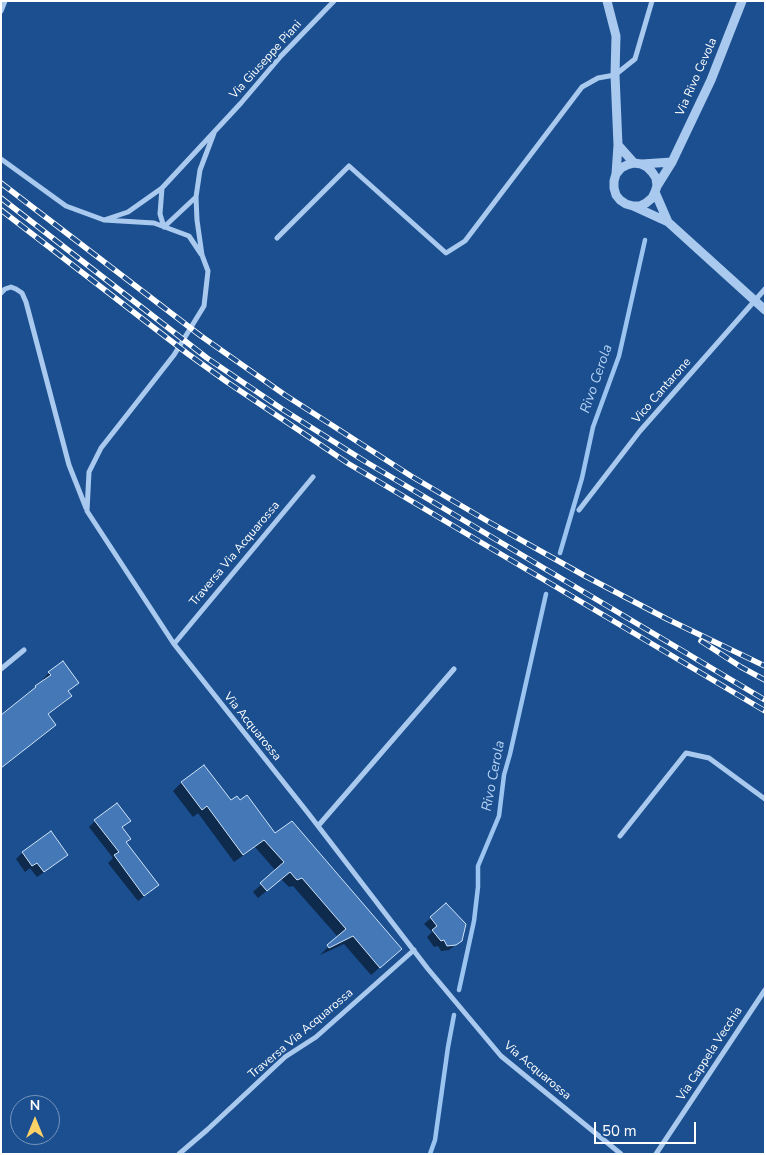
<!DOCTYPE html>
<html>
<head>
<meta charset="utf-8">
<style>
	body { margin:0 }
	#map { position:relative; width:766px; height:1155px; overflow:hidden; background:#1b4f8f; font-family:"Nunito Sans",sans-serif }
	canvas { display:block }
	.frame { position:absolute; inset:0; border:2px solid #fff; pointer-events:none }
	.north { position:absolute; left:10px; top:1095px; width:50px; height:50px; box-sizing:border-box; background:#1b4f8f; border:1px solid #7695bc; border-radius:50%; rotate:0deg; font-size:14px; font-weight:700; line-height:20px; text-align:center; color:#fff }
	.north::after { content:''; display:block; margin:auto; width:18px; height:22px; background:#ffd166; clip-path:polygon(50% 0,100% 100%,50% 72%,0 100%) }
	.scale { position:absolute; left:594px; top:1122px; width:102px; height:22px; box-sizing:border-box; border:2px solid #fff; border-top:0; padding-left:6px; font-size:15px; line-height:18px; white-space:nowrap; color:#fff; -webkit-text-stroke:4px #1b4f8f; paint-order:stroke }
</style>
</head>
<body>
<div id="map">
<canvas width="766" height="1155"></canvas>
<div class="frame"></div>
<div class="north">N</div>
<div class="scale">50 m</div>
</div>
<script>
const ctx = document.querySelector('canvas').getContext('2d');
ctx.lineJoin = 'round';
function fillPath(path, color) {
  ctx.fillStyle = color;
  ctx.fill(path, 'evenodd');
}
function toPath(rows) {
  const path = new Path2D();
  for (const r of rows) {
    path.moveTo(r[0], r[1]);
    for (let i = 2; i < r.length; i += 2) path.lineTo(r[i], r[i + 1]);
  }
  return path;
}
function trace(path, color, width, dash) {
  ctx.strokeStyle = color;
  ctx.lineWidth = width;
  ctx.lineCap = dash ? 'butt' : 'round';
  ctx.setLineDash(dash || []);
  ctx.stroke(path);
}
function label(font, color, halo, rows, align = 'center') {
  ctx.font = font + ' "Nunito Sans",sans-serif';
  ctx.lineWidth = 4;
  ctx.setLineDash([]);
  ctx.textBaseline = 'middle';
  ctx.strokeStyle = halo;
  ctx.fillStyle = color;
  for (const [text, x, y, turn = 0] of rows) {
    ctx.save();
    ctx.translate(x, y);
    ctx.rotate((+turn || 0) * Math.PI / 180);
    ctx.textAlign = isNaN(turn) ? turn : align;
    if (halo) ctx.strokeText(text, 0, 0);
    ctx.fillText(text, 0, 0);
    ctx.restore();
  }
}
const shadow = toPath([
	[49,673,77,683,68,692,71,696,65,702,47,715,48,731,1,768,1,716,45,681,43,679],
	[204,767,230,802,275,835,392,957,371,975,344,944,320,955,338,937,293,886,289,887,281,879,258,898,253,892,276,871,255,847,234,862,198,813,193,817,173,791,181,783],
	[95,821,129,821,121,828,125,843,151,891,138,901,108,863,113,858,89,827],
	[51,833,67,854,60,861,37,877,30,868,25,872,16,859,22,853],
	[446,905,461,940,449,950,441,951,438,946,434,947,427,937,432,932,424,924]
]);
const stream = toPath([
	[560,553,582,478,593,427,619,356,645,240],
	[459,990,474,921,478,887,478,866,499,816,504,775,510,754,546,594],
	[430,1154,435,1140,448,1047,454,1015]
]);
const building = toPath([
	[63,661,79,683,68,691,72,696,48,714,56,725,1,768,1,715,36,687,35,686,51,675,48,672,63,661],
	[204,765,231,800,237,796,240,800,247,795,275,833,292,821,402,949,380,968,353,936,329,948,327,945,346,929,302,878,297,880,290,872,267,891,260,883,284,862,264,840,243,855,207,806,202,810,181,782,204,765],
	[117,803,131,821,122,827,131,839,126,842,159,885,144,896,114,855,119,852,94,820,117,803],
	[51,831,68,855,44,872,37,863,32,866,22,852,51,831],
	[446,903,466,924,462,941,456,945,447,946,444,940,441,941,432,930,437,926,430,917,446,903]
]);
const minor = toPath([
	[1,11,5,1],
	[214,133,200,170,196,197,197,220,202,255,208,271,204,306,174,355,101,448,89,472,87,511,174,644,308,813,428,969,501,1056,621,1154],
	[1,159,66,206,104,220,154,223,189,236,201,254],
	[162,188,160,214,164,227],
	[104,220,128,212,162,188,241,103,281,56,334,1],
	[164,227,196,197],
	[277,238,349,166,446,253,465,241,582,87,598,78,615,75,635,59,652,1],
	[1,293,5,289,11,287,16,289,22,293,26,302,69,465,86,508],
	[579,510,640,431,765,289],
	[174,644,313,477],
	[1,669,24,650],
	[318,826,454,669],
	[620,836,686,753,709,758,765,799],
	[179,1154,207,1130,285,1057,316,1037,414,950],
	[656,1154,765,990]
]);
const tertiary = toPath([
	[607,1,616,36,615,75,618,145,616,174],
	[618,145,634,163,641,164,647,167,652,172,656,178,657,186,655,192,652,198,646,203,640,206,633,206,626,204,620,200,616,195,614,188,614,181,616,174,621,168,627,165,634,163],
	[642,164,672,162],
	[657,186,672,162,711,80,742,1],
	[655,192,668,222],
	[633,206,668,222,765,310]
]);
const rail = toPath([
	[1,183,201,336,285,395,411,476,489,522,585,576,667,619,765,666],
	[1,198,207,358,282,409,366,462,765,700],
	[1,210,188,354,227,382,349,464,765,711],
	[701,641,741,667,765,680]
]);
const streetNames = [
	["Via Giuseppe Piani",266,60,-48],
	["Via Rivo Cevola",697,77,-66],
	["Vico Cantarone",662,391,-49],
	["Traversa Via Acquarossa",235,554,-50],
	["Via Acquarossa",252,727,51],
	["Traversa Via Acquarossa",301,1034,-40],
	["Via Cappela Vecchia",710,1054,-57],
	["Via Acquarossa",537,1071,40]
];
const waterNames = [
	["Rivo Cerola",597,379,-71],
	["Rivo Cerola",494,776,-79]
];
fillPath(shadow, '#0007');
trace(stream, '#9cc4f0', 4.5);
fillPath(building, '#4478b7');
trace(building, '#cfe3fa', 1);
trace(minor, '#a9c9ee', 5);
trace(tertiary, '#a9c9ee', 9);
trace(rail, '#fff', 5.5);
trace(rail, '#1b4f8f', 4, [11]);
label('12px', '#fff', '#1b4f8f', streetNames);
label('italic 14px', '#b5d3f5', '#1b4f8f', waterNames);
</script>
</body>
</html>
